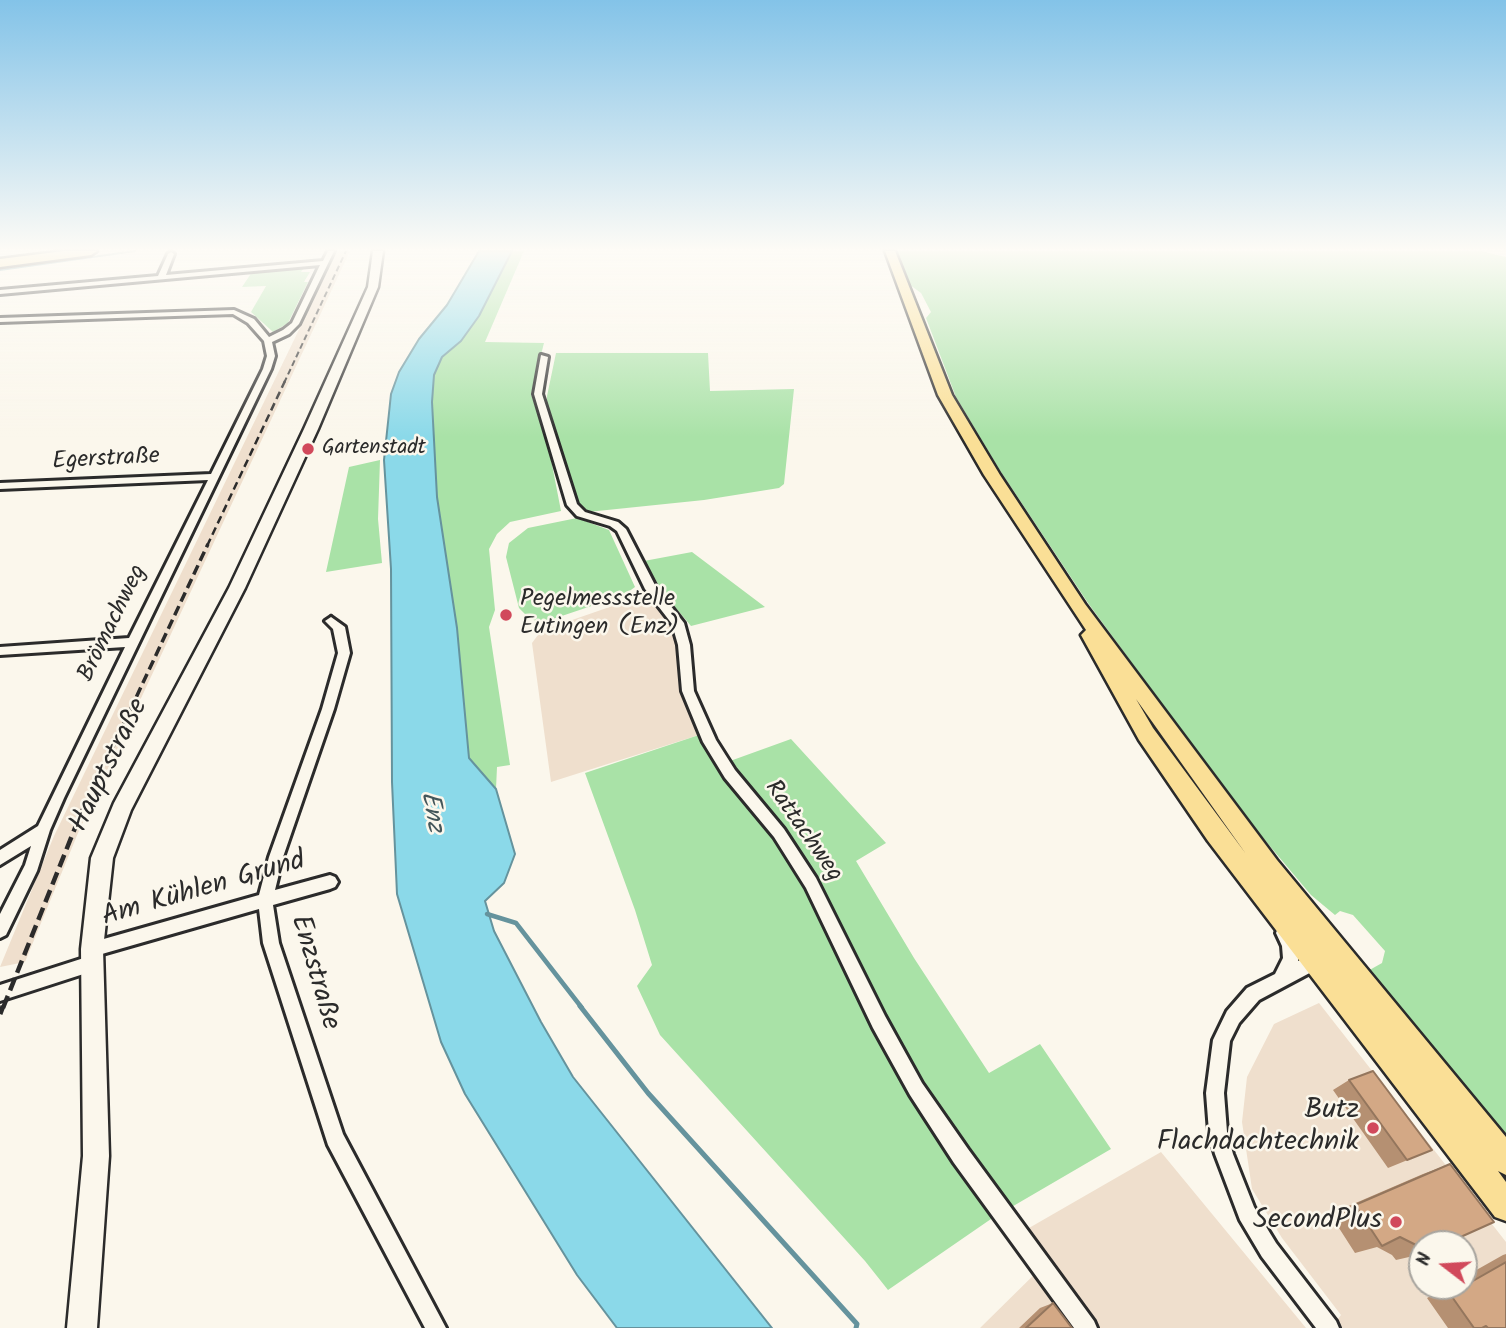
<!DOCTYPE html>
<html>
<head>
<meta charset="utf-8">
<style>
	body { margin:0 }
	#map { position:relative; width:1506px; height:1328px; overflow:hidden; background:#fbf7ec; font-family:Kalam,sans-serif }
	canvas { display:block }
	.north { position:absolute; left:1408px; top:1230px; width:70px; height:70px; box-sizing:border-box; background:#fbf7ec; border:2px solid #a8a59f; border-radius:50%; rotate:287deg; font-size:19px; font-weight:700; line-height:28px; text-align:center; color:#2b2b2b }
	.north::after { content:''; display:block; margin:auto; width:24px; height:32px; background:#d1495b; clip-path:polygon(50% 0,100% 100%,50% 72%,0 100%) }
</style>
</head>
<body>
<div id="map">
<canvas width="1506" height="1328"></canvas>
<div class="north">N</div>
</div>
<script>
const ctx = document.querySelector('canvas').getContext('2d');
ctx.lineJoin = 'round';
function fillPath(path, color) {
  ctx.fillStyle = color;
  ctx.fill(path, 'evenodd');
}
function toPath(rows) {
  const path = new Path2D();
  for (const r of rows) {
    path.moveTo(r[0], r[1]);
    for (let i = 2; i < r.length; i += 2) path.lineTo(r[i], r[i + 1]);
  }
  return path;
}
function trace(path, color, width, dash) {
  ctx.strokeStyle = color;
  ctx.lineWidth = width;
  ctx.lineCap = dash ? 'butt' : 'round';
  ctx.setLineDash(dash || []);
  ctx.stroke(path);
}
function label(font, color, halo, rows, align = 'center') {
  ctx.font = font + ' Kalam,sans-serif';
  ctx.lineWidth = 5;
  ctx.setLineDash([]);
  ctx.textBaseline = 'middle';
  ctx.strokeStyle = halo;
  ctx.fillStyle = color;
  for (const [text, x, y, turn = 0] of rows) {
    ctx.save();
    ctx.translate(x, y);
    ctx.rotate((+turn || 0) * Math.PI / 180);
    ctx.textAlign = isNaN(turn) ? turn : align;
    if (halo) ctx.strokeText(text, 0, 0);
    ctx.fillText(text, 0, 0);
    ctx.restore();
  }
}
const built = toPath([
	[337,251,350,251,78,833,25,962,0,967,54,836],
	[647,594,664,610,676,630,685,702,699,735,551,782,532,643,538,635,552,627],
	[1319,1003,1506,1242,1506,1328,1331,1328,1341,1315,1282,1238,1252,1189,1242,1122,1247,1077,1274,1024],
	[1422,1244,1464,1244,1464,1286,1422,1286],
	[1161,1152,1306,1328,980,1328,1050,1259,1029,1228]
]);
const green = toPath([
	[512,251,524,251,485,342,544,343,531,394,548,444,561,511,510,522,497,534,489,549,495,610,489,627,510,765,497,767,496,789,469,758,457,628,437,497,432,402,434,375,442,357,461,341,479,316],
	[897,251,1481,251,1506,257,1506,1140,1366,972,1382,963,1385,951,1353,915,1340,911,1335,915,1311,895,1242,813,1088,603,999,469,956,397,926,318,931,312,921,293,910,285],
	[305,266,301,272,310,272,304,282,308,282,288,323,273,332,251,312,266,286,242,287,252,272],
	[556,353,708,353,710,391,794,389,784,484,779,488,704,500,578,513,547,424,547,396],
	[380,460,378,519,382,563,326,572,349,467],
	[577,518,609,530,635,587,624,595,541,623,529,618,519,608,506,557,509,543,528,528],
	[692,552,765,607,691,626,664,594,644,561],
	[699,735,719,765,791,739,886,843,856,861,914,958,989,1073,1040,1044,1111,1149,991,1219,888,1290,865,1261,660,1035,637,986,652,965,635,910,585,773]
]);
const water = toPath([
	[479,251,512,251,479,316,461,341,442,357,434,375,432,402,437,497,457,628,469,758,496,789,515,854,504,883,485,901,494,931,541,1022,573,1077,772,1328,617,1328,577,1275,465,1094,441,1042,397,894,392,782,391,569,384,460,391,394,399,372,419,339,447,305,479,251]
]);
const streamFar2 = toPath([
	[0,270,135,251]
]);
const streamFar1 = toPath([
	[487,914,516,923,582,1008]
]);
const stream = toPath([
	[580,1006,648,1093,857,1324,856,1328]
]);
const street = toPath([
	[328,251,334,251,299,324,289,334,272,342,275,356,271,369,64,798,50,830,37,871,6,935,0,938,0,914,25,865,31,846,0,865,0,850,38,826,125,647,0,655,0,647,129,638,208,480,0,489,0,483,211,474,263,369,267,356,264,341,248,323,233,314,0,322,0,318,234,310,254,319,269,337,283,330,292,323,320,265,0,294,0,290,158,276,168,254,171,252,174,254,166,275,323,261,328,251],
	[541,355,548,357,542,394,577,504,585,512,618,522,626,529,656,587,684,623,690,645,694,691,716,740,735,770,784,829,816,878,885,1016,922,1083,968,1149,1094,1321,1097,1328,1074,1328,954,1163,910,1095,873,1028,806,888,774,837,725,778,703,742,682,691,678,645,672,624,645,589,617,531,610,526,577,516,567,505,534,394,541,355],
	[331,617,345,627,350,653,334,709,283,857,275,890,330,875,335,877,338,882,335,887,330,889,273,905,279,943,343,1134,446,1328,425,1328,328,1145,263,943,259,909,95,956,99,957,101,963,99,969,0,1001,0,985,90,956,86,954,84,949,86,944,259,895,269,857,322,709,338,653,333,629,325,621,331,617],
	[1284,925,1290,928,1298,946,1298,961,1313,954,1319,956,1321,962,1319,968,1259,1000,1239,1023,1230,1041,1224,1093,1227,1132,1233,1154,1254,1207,1276,1243,1336,1321,1339,1328,1316,1328,1262,1257,1240,1220,1215,1154,1209,1132,1206,1093,1213,1040,1227,1011,1247,988,1275,974,1283,958,1282,946,1276,933,1278,928,1284,925]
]);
const secondary = toPath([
	[373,251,383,251,378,287,318,429,245,588,131,810,113,858,103,949,109,1156,97,1328,67,1328,83,1156,81,949,91,858,114,803,229,588,304,429,368,287,373,251]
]);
const primary = toPath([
	[885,251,895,251,952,395,1000,475,1085,604,1277,860,1506,1137,1506,1175,1498,1171,1506,1182,1506,1221,1495,1217,1208,841,1139,740,1081,635,1086,630,984,475,938,395,885,251],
	[1136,699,1246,854,1153,728,1136,699]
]);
const highway = toPath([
	[64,251,97,251,91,255,0,267,0,259,64,251]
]);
const railFar4 = toPath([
	[284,383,346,251]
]);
const railFar3 = toPath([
	[207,546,285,381]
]);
const railFar2 = toPath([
	[111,751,208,544]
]);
const railFar1 = toPath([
	[3,1008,79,818,111,749]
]);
const rail = toPath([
	[0,1014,3,1006]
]);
const wall = toPath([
	[1349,1080,1432,1150,1388,1168,1333,1090],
	[1450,1164,1422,1244,1422,1254,1396,1260,1392,1255,1377,1247,1355,1253,1330,1214,1423,1174],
	[1506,1254,1506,1328,1448,1328,1427,1298,1448,1286,1464,1286,1464,1277,1503,1255],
	[1053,1303,1072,1328,1019,1328,1040,1308]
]);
const building = toPath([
	[1373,1071,1432,1150,1407,1160,1349,1080,1373,1071],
	[1450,1164,1494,1222,1445,1244,1422,1244,1422,1251,1420,1247,1400,1237,1382,1246,1355,1205,1450,1164],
	[1506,1262,1506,1328,1488,1328,1486,1326,1482,1328,1474,1328,1450,1294,1506,1262],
	[1053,1303,1072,1328,1026,1328,1053,1303]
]);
const markers = [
	[308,449,7,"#d1495b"],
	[506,615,7,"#d1495b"],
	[1373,1128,7,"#d1495b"],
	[1396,1222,7,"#d1495b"]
];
const farPoinames = [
	["Gartenstadt",322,449]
];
const streetNames = [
	["Egerstraße",106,461,-3],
	["Brömachweg",114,624,-64],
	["Rattachweg",802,832,55]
];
const poiNames = [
	["Pegelmessstelle",520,601],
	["Eutingen (Enz)",520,629]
];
const waterNames = [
	["Enz",430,812,80]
];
const nearStreetnames = [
	["Hauptstraße",111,766,-64],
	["Am Kühlen Grund",204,891,-16],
	["Enzstraße",313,973,74]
];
const nearPoinames = [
	["Butz",1359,1112],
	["Flachdachtechnik",1359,1144],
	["SecondPlus",1382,1222]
];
fillPath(built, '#efdfcd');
fillPath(green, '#a9e2a7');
fillPath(water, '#8bd9e9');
trace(water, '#65939d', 2);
trace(streamFar2, '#65939d', 2);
trace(streamFar1, '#65939d', 4.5);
trace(stream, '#65939d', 5);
trace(street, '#2b2b2b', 6);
trace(secondary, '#2b2b2b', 5);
trace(primary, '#2b2b2b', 5);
trace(highway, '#2b2b2b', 5);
fillPath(street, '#fbf7ec');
fillPath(secondary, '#fbf7ec');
fillPath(primary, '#fadf96');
fillPath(highway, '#fadf96');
trace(railFar4, '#2b2b2b', 2, [6, 3.5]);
trace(railFar3, '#2b2b2b', 2.5, [8, 4.5]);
trace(railFar2, '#2b2b2b', 3.5, [10, 5]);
trace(railFar1, '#2b2b2b', 4.5, [13, 6]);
trace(rail, '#2b2b2b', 5, [16, 8]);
fillPath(wall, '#b59072');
fillPath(building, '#d3a885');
trace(building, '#94765d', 2);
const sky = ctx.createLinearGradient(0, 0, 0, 437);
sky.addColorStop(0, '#83c3e8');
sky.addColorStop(0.57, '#fdfbf6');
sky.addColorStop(1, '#fdfbf600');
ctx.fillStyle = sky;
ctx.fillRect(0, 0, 1506, 437);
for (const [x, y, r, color] of markers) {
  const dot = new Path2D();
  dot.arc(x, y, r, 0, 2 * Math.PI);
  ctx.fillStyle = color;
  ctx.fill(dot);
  trace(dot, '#fbf7ec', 2.5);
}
label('21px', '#2b2b2b', '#fbf7ec', farPoinames, 'left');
label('24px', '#2b2b2b', '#fbf7ec', streetNames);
label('24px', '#2b2b2b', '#fbf7ec', poiNames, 'left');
label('italic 26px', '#43565a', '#fbf7ec', waterNames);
label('28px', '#2b2b2b', '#fbf7ec', nearStreetnames);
label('28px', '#2b2b2b', '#fbf7ec', nearPoinames, 'right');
</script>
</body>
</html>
